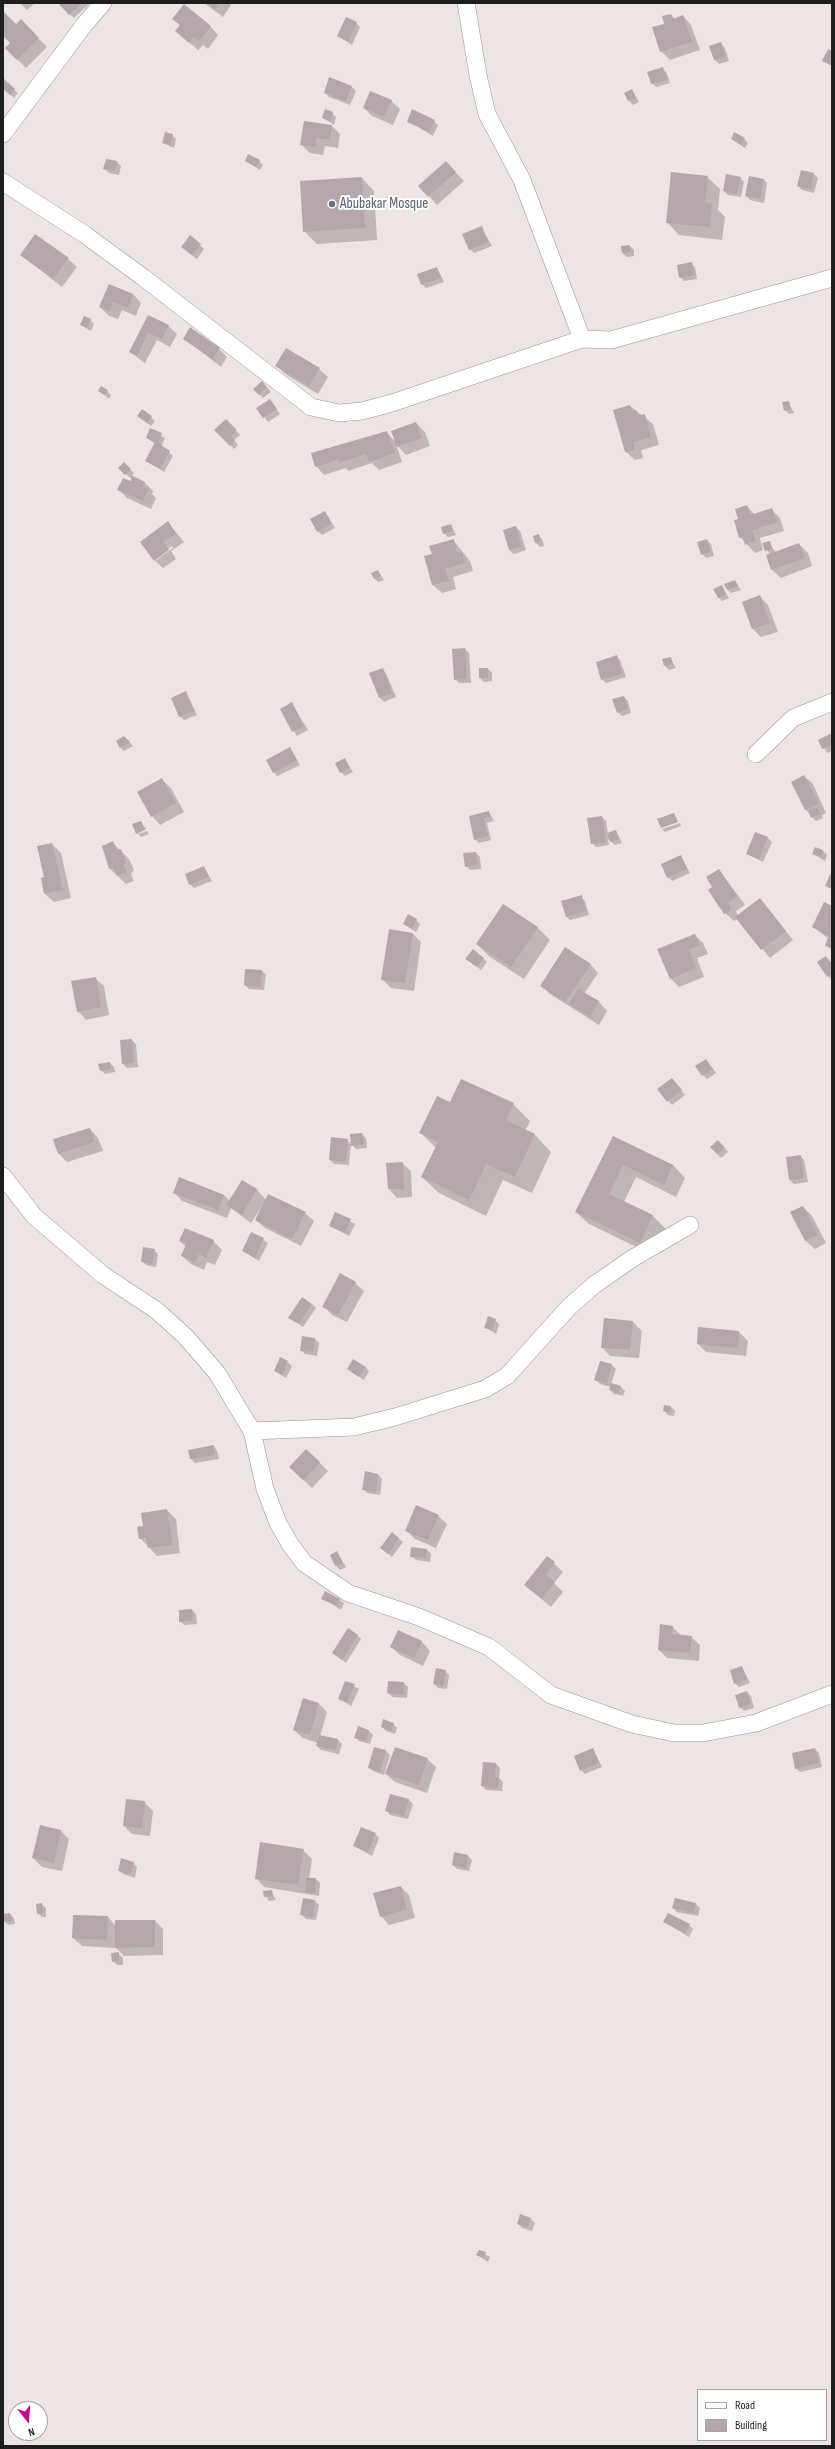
<!DOCTYPE html>
<html>
<head>
<meta charset="utf-8">
<style>
	body { margin:0 }
	#map { position:relative; width:835px; height:2449px; overflow:hidden; background:#efe4e4; font-family:"Sofia Sans Condensed",sans-serif }
	canvas { display:block }
	.frame { position:absolute; inset:0; border:4px solid #1e1e1e; pointer-events:none }
	.legend { position:absolute; left:697px; top:2389px; width:130px; height:52px; box-sizing:border-box; background:#fff; border:1px solid #a5a5a5; margin:0; padding:5px 7px; list-style:none; font-size:12px; color:#1e1e1e }
	.legend li { display:flex; align-items:center; gap:8px; height:20px }
	.legend b { width:20px; border:1px solid #a5a5a5 }
	.north { position:absolute; left:8px; top:2401px; width:40px; height:40px; box-sizing:border-box; background:#fff; border:1px solid #a5a5a5; border-radius:50%; rotate:163deg; font-size:11px; font-weight:700; line-height:16px; text-align:center; color:#1e1e1e }
	.north::after { content:''; display:block; margin:auto; width:14px; height:18px; background:#c60591; clip-path:polygon(50% 0,100% 100%,50% 72%,0 100%) }
</style>
</head>
<body>
<div id="map">
<canvas width="835" height="2449"></canvas>
<div class="frame"></div>
<ul class="legend">
<li><b style="height:5px;background:#fff"></b>Road</li>
<li><b style="height:11px;background:#b4a6aa"></b>Building</li>
</ul>
<div class="north">N</div>
</div>
<script>
const ctx = document.querySelector('canvas').getContext('2d');
ctx.lineJoin = 'round';
function fillPath(path, color) {
  ctx.fillStyle = color;
  ctx.fill(path, 'evenodd');
}
function toPath(rows) {
  const path = new Path2D();
  for (const r of rows) {
    path.moveTo(r[0], r[1]);
    for (let i = 2; i < r.length; i += 2) path.lineTo(r[i], r[i + 1]);
  }
  return path;
}
function trace(path, color, width, dash) {
  ctx.strokeStyle = color;
  ctx.lineWidth = width;
  ctx.lineCap = dash ? 'butt' : 'round';
  ctx.setLineDash(dash || []);
  ctx.stroke(path);
}
function label(font, color, halo, rows, align = 'center') {
  ctx.font = font + ' "Sofia Sans Condensed",sans-serif';
  ctx.lineWidth = 4;
  ctx.setLineDash([]);
  ctx.textBaseline = 'middle';
  ctx.strokeStyle = halo;
  ctx.fillStyle = color;
  for (const [text, x, y, turn = 0] of rows) {
    ctx.save();
    ctx.translate(x, y);
    ctx.rotate((+turn || 0) * Math.PI / 180);
    ctx.textAlign = isNaN(turn) ? turn : align;
    if (halo) ctx.strokeText(text, 0, 0);
    ctx.fillText(text, 0, 0);
    ctx.restore();
  }
}
const shadow = toPath([
	[20,3,35,3,27,10],
	[59,3,88,3,89,4,74,18],
	[204,3,229,3,231,5,223,17],
	[3,12,16,25,21,21,47,47,26,68,6,48,11,43,3,35],
	[671,15,675,19,683,16,691,25,700,50,670,60,661,51,665,24],
	[173,19,210,26,218,35,208,49,203,45,198,50,176,31,181,26],
	[356,23,360,27,352,45,338,36],
	[721,44,725,48,729,61,719,64,715,60],
	[663,69,667,73,670,83,656,87,652,83],
	[3,81,18,93,14,98,3,88],
	[352,87,356,91,350,105,329,97,325,93],
	[632,90,639,102,633,105,629,101],
	[391,101,400,109,393,125,372,116,364,108],
	[332,113,336,117,334,125,323,118],
	[408,121,434,121,438,125,433,136],
	[305,122,332,126,340,134,338,148,325,146,323,155,310,153,301,144],
	[172,135,176,139,174,148,163,143],
	[732,139,744,139,748,143,745,148],
	[246,161,259,161,263,165,260,170],
	[117,162,121,166,119,175,109,173,104,169],
	[454,171,464,181,437,205,429,196],
	[802,171,814,174,818,178,814,193,802,190,798,186],
	[707,177,720,189,718,210,725,217,722,240,679,235,667,222],
	[362,178,374,191,377,240,317,244,304,231],
	[740,178,744,182,741,197,728,195,724,191],
	[763,179,767,183,764,203,750,200,746,196],
	[481,227,492,246,474,253,470,249],
	[190,236,204,249,197,259,186,251],
	[630,246,634,250,634,256,627,257,622,253],
	[21,255,68,259,77,267,62,287],
	[691,263,695,267,697,279,684,281,680,277],
	[437,268,444,282,426,288,422,284],
	[109,285,133,294,141,303,136,316,122,310,118,319,109,316,100,307],
	[148,316,168,326,177,334,170,347,157,340,145,363,130,352],
	[90,320,94,324,91,331,81,325],
	[184,338,219,349,227,357,221,367],
	[277,366,319,369,328,377,318,394,285,374],
	[266,386,271,392,263,398,259,394],
	[99,391,107,391,111,395,109,399],
	[270,400,280,414,268,422,258,408],
	[788,402,794,413,789,414,785,410],
	[630,406,653,424,659,445,641,450,643,458,635,460,626,452,615,410],
	[138,416,151,417,155,421,151,426],
	[226,420,240,435,234,440,238,445,234,449,216,430],
	[416,423,425,432,430,446,406,455,396,444,402,462,379,470,372,463,348,471,346,468,324,475,316,466,386,432,397,443],
	[151,430,165,438,161,447,173,456,164,472,146,460,155,444,147,438],
	[124,464,134,473,130,478,120,468],
	[132,477,145,483,153,491,152,494,156,498,151,509,127,498,119,490,131,483],
	[747,506,755,515,772,510,780,518,784,531,760,538,763,550,755,553,740,537,739,520],
	[325,512,335,528,322,535,318,531],
	[168,523,184,542,171,551,176,559,163,568,155,561,173,548,172,546,154,559],
	[451,525,456,535,448,537,444,533],
	[516,527,520,531,526,550,514,554,509,550],
	[538,535,542,539,544,546,540,547,536,543],
	[453,540,470,561,473,571,453,577,456,589,442,593,433,585,425,557,433,554],
	[707,540,711,544,714,556,706,558,702,554],
	[769,542,776,553,799,544,808,553,812,566,781,578,772,570,767,556,770,555,764,544],
	[378,571,384,580,378,582,374,578],
	[735,581,741,590,731,593,727,589],
	[721,586,729,598,722,601,718,597],
	[760,597,768,605,778,632,761,637,753,629,743,602],
	[465,649,469,653,471,683,459,683,455,679],
	[616,656,620,660,626,677,606,683,602,679],
	[670,658,676,668,669,670,665,666],
	[382,669,386,673,396,697,384,702,380,698,371,674],
	[480,669,488,669,492,673,492,681,484,682,480,678],
	[186,692,197,715,184,720,180,716],
	[624,697,628,701,631,713,622,716,618,712],
	[292,704,308,730,297,736,281,709],
	[832,734,832,751,827,753,819,740],
	[124,737,133,746,124,751,120,747],
	[290,748,300,765,277,776,274,772],
	[344,759,353,772,345,776,341,772],
	[804,776,813,784,826,813,822,815,823,818,816,821,806,810,792,782],
	[162,780,171,788,184,812,160,825,152,816],
	[489,812,494,821,487,823,491,840,479,843,475,839,470,817],
	[602,817,606,821,608,834,616,831,622,843,615,845,608,839,609,845,596,847,592,843],
	[141,822,146,829,137,834,137,833],
	[680,823,681,826,665,832,662,829],
	[147,831,149,834,141,837,138,834],
	[768,838,772,842,763,862,747,854],
	[112,842,129,859,134,870,131,874,134,881,126,884,110,869],
	[52,844,61,853,71,898,54,902,45,894,42,879,45,878],
	[823,851,827,855,825,861,813,854],
	[476,853,480,857,481,869,470,870,466,866],
	[681,856,690,873,672,881,668,877],
	[204,867,212,881,194,888,190,884],
	[719,870,745,905,736,911,738,916,760,899,793,940,770,958,738,919,734,921,725,913,714,888],
	[581,897,585,901,589,915,570,920,566,916],
	[832,907,832,950,827,946,829,939,813,927],
	[416,920,420,924,416,932,404,924],
	[537,927,550,940,524,979,490,957,477,944],
	[413,934,421,942,414,991,391,988,382,979],
	[695,935,703,943,708,954,697,958,704,977,679,987,671,979],
	[483,958,487,962,481,970,467,959],
	[590,964,598,973,584,994,599,1002,607,1011,599,1025,550,994,541,986],
	[832,964,832,980,828,976],
	[262,971,266,975,264,990,249,989,245,985],
	[95,978,104,986,109,1015,86,1020,78,1011],
	[132,1040,136,1044,138,1067,127,1068,123,1064],
	[706,1060,716,1073,707,1079,703,1075],
	[110,1063,114,1067,115,1072,105,1074,101,1070],
	[675,1083,685,1095,672,1105,659,1090],
	[450,1103,513,1104,530,1121,525,1131,535,1135,551,1152,532,1193,503,1180,486,1216,439,1193,422,1177,436,1148,420,1132],
	[90,1129,98,1138,103,1151,67,1162,58,1153],
	[362,1134,366,1138,367,1148,356,1149,351,1144,349,1165,334,1164,330,1160,347,1140,352,1145],
	[613,1137,673,1165,685,1178,676,1197,636,1177,624,1202,653,1216,666,1229,653,1255,589,1224,576,1212],
	[722,1145,728,1152,721,1158,717,1154],
	[800,1156,804,1160,808,1182,794,1184,790,1180,787,1158],
	[402,1163,411,1171,412,1197,397,1198,389,1189],
	[180,1178,224,1195,230,1201,242,1181,257,1190,266,1200,305,1213,314,1221,301,1246,265,1228,256,1220,266,1200,251,1223,231,1208,227,1218,182,1201,174,1192],
	[803,1207,812,1216,826,1243,815,1249,806,1241,792,1213],
	[336,1214,355,1224,349,1236,330,1226],
	[252,1233,268,1243,259,1261,243,1251],
	[180,1241,213,1241,222,1250,215,1265,207,1262,204,1270,191,1264,182,1256,186,1247],
	[154,1250,158,1254,156,1267,146,1265,142,1261],
	[355,1283,364,1291,347,1322,332,1315,324,1306],
	[312,1304,316,1308,303,1327,290,1317],
	[604,1319,633,1322,642,1331,639,1358,610,1356,602,1347],
	[495,1320,499,1324,496,1334,485,1327],
	[699,1328,739,1332,748,1341,746,1356,706,1352,698,1344],
	[315,1339,319,1343,317,1356,305,1354,301,1350],
	[288,1362,292,1366,286,1378,275,1371],
	[601,1362,612,1365,616,1369,611,1384,621,1387,625,1391,623,1396,614,1394,610,1390,611,1387,600,1384,596,1380],
	[365,1367,369,1371,364,1380,348,1369],
	[671,1407,675,1411,674,1416,668,1415,664,1411],
	[213,1446,217,1450,219,1459,195,1463,191,1459,189,1451],
	[319,1462,328,1471,312,1488,299,1476],
	[378,1474,382,1479,380,1495,367,1493,363,1489],
	[167,1510,176,1519,180,1553,157,1556,140,1538,144,1527],
	[438,1516,447,1524,436,1548,415,1539,406,1530],
	[392,1533,403,1542,392,1557,381,1548],
	[427,1550,431,1554,430,1562,416,1560,411,1556],
	[337,1552,346,1567,340,1570,336,1566],
	[547,1557,563,1572,554,1583,563,1592,551,1607,525,1585],
	[326,1592,344,1603,341,1610,323,1598],
	[192,1610,196,1614,197,1624,184,1625,180,1621,180,1611],
	[672,1627,681,1635,691,1637,700,1645,699,1661,667,1658,659,1650],
	[398,1632,422,1642,430,1651,423,1666,400,1655,391,1647],
	[357,1635,361,1639,346,1663,333,1653],
	[742,1667,750,1683,739,1687,735,1683],
	[445,1671,449,1675,447,1689,438,1688,434,1684],
	[346,1682,359,1689,351,1706,339,1698],
	[404,1683,408,1687,407,1698,392,1697,388,1693],
	[747,1692,751,1696,754,1708,744,1711,740,1707],
	[304,1700,319,1704,327,1712,320,1737,338,1740,342,1744,339,1754,321,1750,317,1746,318,1743,303,1738,294,1730],
	[393,1724,397,1728,395,1734,386,1731,382,1727],
	[358,1728,369,1731,373,1735,370,1744,359,1741,355,1737],
	[593,1749,602,1767,585,1774,581,1770],
	[815,1749,819,1753,822,1767,800,1772,796,1768],
	[386,1751,390,1755,384,1775,373,1771,369,1767],
	[427,1759,436,1767,427,1793,395,1782,386,1774],
	[496,1764,500,1768,499,1778,503,1782,502,1791,486,1790,482,1786],
	[409,1800,413,1804,408,1819,390,1815,386,1810],
	[144,1802,153,1811,150,1836,132,1834,124,1826],
	[41,1826,61,1831,69,1839,62,1871,42,1867,33,1858],
	[375,1834,379,1838,372,1856,354,1846],
	[303,1850,312,1859,309,1879,316,1879,320,1883,319,1896,264,1887,256,1878],
	[468,1856,472,1860,469,1871,457,1869,453,1865],
	[133,1863,137,1867,135,1878,123,1874,119,1870],
	[401,1887,409,1895,415,1918,389,1925,381,1916],
	[271,1891,276,1900,269,1901,264,1892],
	[315,1901,319,1905,316,1920,306,1919,302,1915],
	[42,1904,46,1908,46,1917,42,1917,38,1913],
	[696,1904,700,1908,698,1916,677,1912,673,1908],
	[10,1914,14,1918,15,1924,8,1925,4,1921,3,1915],
	[108,1917,116,1926,155,1921,163,1929,163,1955,124,1956,116,1948,82,1946,73,1938],
	[664,1922,689,1925,693,1929,689,1937],
	[119,1954,123,1958,123,1965,117,1965,113,1961],
	[521,2216,531,2219,535,2223,532,2231,522,2228,518,2224],
	[479,2251,490,2257,488,2262,477,2255]
]);
const building = toPath([
	[58,3,82,3,69,15],
	[206,3,219,3,215,9],
	[184,4,211,26,199,41,194,37,189,43,175,31,180,25,172,19],
	[3,11,16,24,21,19,39,38,17,60,5,48,10,43,3,36],
	[671,14,673,19,683,15,692,42,660,52,652,27,664,24,662,16],
	[346,17,357,22,348,42,337,36],
	[721,42,726,57,714,60,709,46],
	[828,49,832,51,832,66,822,61],
	[663,67,667,80,651,84,647,72],
	[329,77,352,86,346,101,324,93],
	[3,78,15,89,10,95,3,89],
	[632,89,636,98,628,101,624,93],
	[370,91,392,100,384,117,363,108],
	[325,109,333,112,330,121,322,118],
	[412,109,435,120,429,132,407,122],
	[304,121,332,125,330,140,317,138,315,147,300,145],
	[165,132,173,134,170,145,162,143],
	[734,132,745,138,741,145,731,139],
	[248,154,260,160,256,167,245,161],
	[106,159,117,161,115,171,103,169],
	[446,161,456,172,428,197,418,186],
	[801,170,814,173,811,189,797,186],
	[671,172,708,176,705,202,712,203,710,227,666,223],
	[726,174,741,177,737,194,723,191],
	[749,176,764,179,760,199,745,196],
	[362,177,365,228,303,232,300,181],
	[482,226,488,242,469,250,462,234],
	[35,234,69,258,53,279,20,255],
	[190,235,201,244,192,255,181,247],
	[630,245,631,252,622,253,621,246],
	[692,262,694,275,679,278,677,265],
	[437,267,441,278,421,285,417,274],
	[109,284,133,294,128,308,113,302,110,312,99,307],
	[148,315,169,325,162,339,148,333,137,356,129,352],
	[84,316,91,319,87,328,80,325],
	[190,327,220,348,212,359,183,339],
	[286,348,320,368,309,386,275,366],
	[262,381,267,387,259,395,253,389],
	[101,386,108,390,105,395,98,391],
	[270,399,277,409,263,418,256,408],
	[789,401,791,409,784,411,782,402],
	[630,405,632,411,636,410,638,416,645,414,651,437,633,442,635,450,625,452,613,410],
	[142,409,152,416,147,423,137,416],
	[226,419,237,430,231,436,235,440,230,446,214,430],
	[416,422,422,438,397,447,391,431],
	[150,428,162,433,158,443,170,451,160,469,145,461,155,442,146,438],
	[387,431,395,453,369,462,366,454,339,463,338,460,315,467,311,453],
	[124,462,131,469,125,475,118,468],
	[131,475,145,482,143,487,148,489,143,501,117,490,123,478,131,481],
	[747,505,750,515,772,508,777,522,752,530,755,541,745,545,743,536,739,538,734,520,738,519,735,509],
	[325,511,332,524,317,532,310,519],
	[168,521,176,533,163,542,169,550,154,561,140,542],
	[451,524,453,531,443,534,441,527],
	[516,526,522,547,509,550,503,530],
	[539,534,541,542,535,543,533,536],
	[454,539,457,552,462,552,465,563,445,569,449,581,432,585,424,556,432,554,429,546],
	[707,539,711,552,701,555,697,542],
	[770,541,772,549,765,551,762,543],
	[799,543,805,558,771,570,766,555],
	[378,570,381,576,374,579,371,573],
	[735,580,738,586,727,590,724,584],
	[722,585,726,594,718,598,713,589],
	[760,595,770,623,752,629,742,602],
	[465,648,467,679,454,680,452,649],
	[617,655,622,674,601,680,596,662],
	[671,657,673,664,664,666,662,659],
	[383,668,392,693,379,698,369,673],
	[479,668,488,668,488,678,479,678],
	[186,691,194,711,179,717,171,698],
	[624,696,628,709,617,713,612,699],
	[292,702,304,726,292,732,280,709],
	[832,733,832,745,822,749,818,740],
	[124,736,130,742,120,748,116,741],
	[290,747,297,760,273,773,266,760],
	[345,758,350,768,340,773,335,763],
	[804,775,819,804,805,810,791,782],
	[162,778,176,803,151,817,137,792],
	[817,807,820,814,811,818,808,811],
	[489,811,490,817,484,819,488,836,474,840,469,816],
	[674,813,678,822,661,828,657,819],
	[602,816,606,842,591,844,587,818],
	[141,821,145,830,136,834,132,824],
	[616,830,619,839,610,842,607,833],
	[755,832,768,837,759,859,746,854],
	[113,841,117,850,121,849,126,862,123,865,127,872,117,876,113,868,109,869,102,846],
	[52,843,63,890,44,894,41,878,44,877,37,846],
	[815,847,823,850,821,857,812,854],
	[476,852,478,865,465,867,463,853],
	[681,855,687,869,667,878,661,864],
	[204,866,209,877,189,885,185,874],
	[719,869,737,896,728,902,731,909,724,914,708,890,712,887,706,877],
	[832,870,832,889,825,886],
	[582,895,586,911,566,917,561,901],
	[760,898,786,931,761,950,735,917],
	[824,902,832,906,832,938,812,927],
	[503,904,538,927,511,967,476,944],
	[408,914,417,919,412,929,403,924],
	[389,929,413,933,405,983,381,980],
	[695,934,700,945,689,950,696,968,670,979,657,949],
	[828,937,832,938,832,948,825,946],
	[565,947,591,964,565,1002,540,986],
	[473,949,484,958,477,967,465,959],
	[826,956,832,964,832,974,827,977,817,962],
	[245,969,262,970,261,987,244,985],
	[96,977,101,1007,77,1012,71,981],
	[578,989,599,1001,590,1017,569,1004],
	[132,1039,134,1063,122,1064,120,1040],
	[706,1059,713,1069,702,1076,695,1066],
	[110,1062,111,1069,100,1071,98,1064],
	[672,1078,682,1090,667,1102,657,1089],
	[461,1079,514,1103,506,1120,535,1134,515,1177,486,1164,469,1200,421,1177,438,1142,419,1133,437,1096,450,1102],
	[90,1128,95,1142,58,1154,53,1139],
	[362,1133,364,1144,351,1146,350,1134],
	[613,1136,673,1165,664,1185,623,1165,609,1194,653,1215,640,1243,575,1212],
	[331,1137,348,1139,346,1162,329,1160],
	[718,1140,725,1148,717,1154,710,1147],
	[801,1155,804,1178,789,1180,786,1157],
	[403,1162,404,1189,388,1189,386,1163],
	[179,1177,224,1195,218,1210,173,1193],
	[242,1180,257,1189,242,1215,226,1205],
	[268,1194,306,1212,292,1239,255,1220],
	[803,1206,818,1235,805,1241,790,1212],
	[335,1212,351,1219,345,1233,329,1226],
	[185,1228,214,1240,206,1258,199,1254,195,1262,181,1256,186,1244,179,1241],
	[251,1232,264,1238,255,1258,242,1251],
	[143,1247,155,1249,152,1264,141,1262],
	[340,1273,356,1282,338,1315,322,1307],
	[302,1297,312,1304,299,1324,288,1318],
	[488,1316,496,1319,492,1330,484,1328],
	[604,1318,633,1321,630,1350,601,1348],
	[698,1327,739,1331,738,1348,697,1344],
	[302,1336,315,1338,313,1352,300,1351],
	[280,1357,288,1361,282,1375,274,1371],
	[353,1359,366,1367,359,1377,347,1369],
	[600,1361,612,1364,607,1384,594,1380],
	[611,1383,621,1386,619,1393,609,1390],
	[664,1405,671,1406,670,1412,663,1411],
	[214,1445,215,1455,190,1459,188,1450],
	[306,1449,320,1462,303,1480,289,1467],
	[365,1471,378,1474,376,1492,362,1490],
	[416,1505,439,1515,428,1540,405,1531],
	[167,1509,173,1545,148,1548,146,1538,139,1539,137,1527,143,1526,141,1513],
	[392,1532,399,1538,388,1554,380,1548],
	[411,1547,427,1549,426,1558,410,1557],
	[337,1551,343,1563,335,1566,330,1555],
	[547,1556,555,1562,546,1575,555,1582,542,1599,524,1585],
	[325,1591,340,1599,337,1606,321,1599],
	[192,1609,193,1621,179,1622,179,1610],
	[660,1624,673,1626,672,1634,692,1636,690,1653,658,1650],
	[348,1628,358,1635,342,1660,332,1653],
	[398,1630,422,1641,414,1658,390,1647],
	[742,1666,747,1679,734,1684,730,1670],
	[436,1668,446,1670,443,1686,433,1684],
	[345,1681,355,1684,347,1703,338,1699],
	[388,1681,404,1682,403,1695,387,1693],
	[747,1691,751,1704,739,1708,735,1695],
	[303,1698,319,1703,310,1735,293,1730],
	[383,1719,394,1723,391,1731,381,1727],
	[358,1726,369,1730,366,1741,354,1738],
	[319,1735,338,1739,336,1750,316,1746],
	[374,1747,386,1750,380,1772,368,1768],
	[395,1747,428,1758,419,1785,385,1774],
	[593,1748,599,1763,580,1771,574,1756],
	[815,1748,819,1763,795,1769,792,1753],
	[483,1762,496,1763,495,1777,499,1777,498,1788,481,1786],
	[390,1794,409,1799,404,1816,385,1811],
	[126,1799,145,1801,142,1828,123,1826],
	[40,1825,61,1830,54,1863,32,1858],
	[361,1827,376,1833,368,1852,353,1846],
	[260,1842,304,1849,298,1885,255,1879],
	[454,1852,468,1855,466,1868,452,1865],
	[121,1858,134,1862,131,1874,118,1871],
	[306,1878,316,1878,315,1893,305,1892],
	[401,1886,407,1909,380,1917,373,1893],
	[272,1890,273,1896,264,1897,263,1891],
	[303,1898,315,1900,313,1917,300,1915],
	[675,1898,696,1903,694,1913,672,1908],
	[42,1903,43,1913,37,1914,36,1904],
	[10,1913,12,1921,3,1922,3,1914],
	[668,1913,690,1924,685,1933,663,1922],
	[73,1915,108,1916,107,1940,72,1938],
	[115,1920,155,1920,155,1947,115,1948],
	[119,1952,119,1961,112,1962,111,1953],
	[520,2214,531,2218,528,2227,517,2224],
	[479,2250,486,2252,484,2258,476,2255]
]);
const street = toPath([
	[466,3,478,75,487,114,522,180,582,339],
	[3,134,84,25,103,3],
	[3,182,84,234,144,278,311,407,339,413,362,411,392,403,582,339,611,340,832,278],
	[756,754,793,718,832,702],
	[3,1176,34,1216,103,1275,156,1310,185,1336,217,1373,252,1431,265,1489,278,1523,290,1544,304,1563,348,1593,419,1617,489,1647,551,1695,632,1724,674,1733,703,1733,756,1723,832,1694],
	[252,1431,354,1427,395,1417,485,1389,507,1376,569,1307,594,1285,633,1258,690,1225]
]);
const markers = [
	[332,204,4,"#6b7280"]
];
const worshipNames = [
	["Abubakar Mosque",340,204]
];
fillPath(shadow, '#0003');
fillPath(building, '#b4a6aa');
trace(street, '#959595', 18);
trace(street, '#fff', 17);
for (const [x, y, r, color] of markers) {
  const dot = new Path2D();
  dot.arc(x, y, r, 0, 2 * Math.PI);
  ctx.fillStyle = color;
  ctx.fill(dot);
  trace(dot, '#fff', 1.5);
}
label('15px', '#5b616d', '#fff', worshipNames, 'left');
</script>
</body>
</html>
